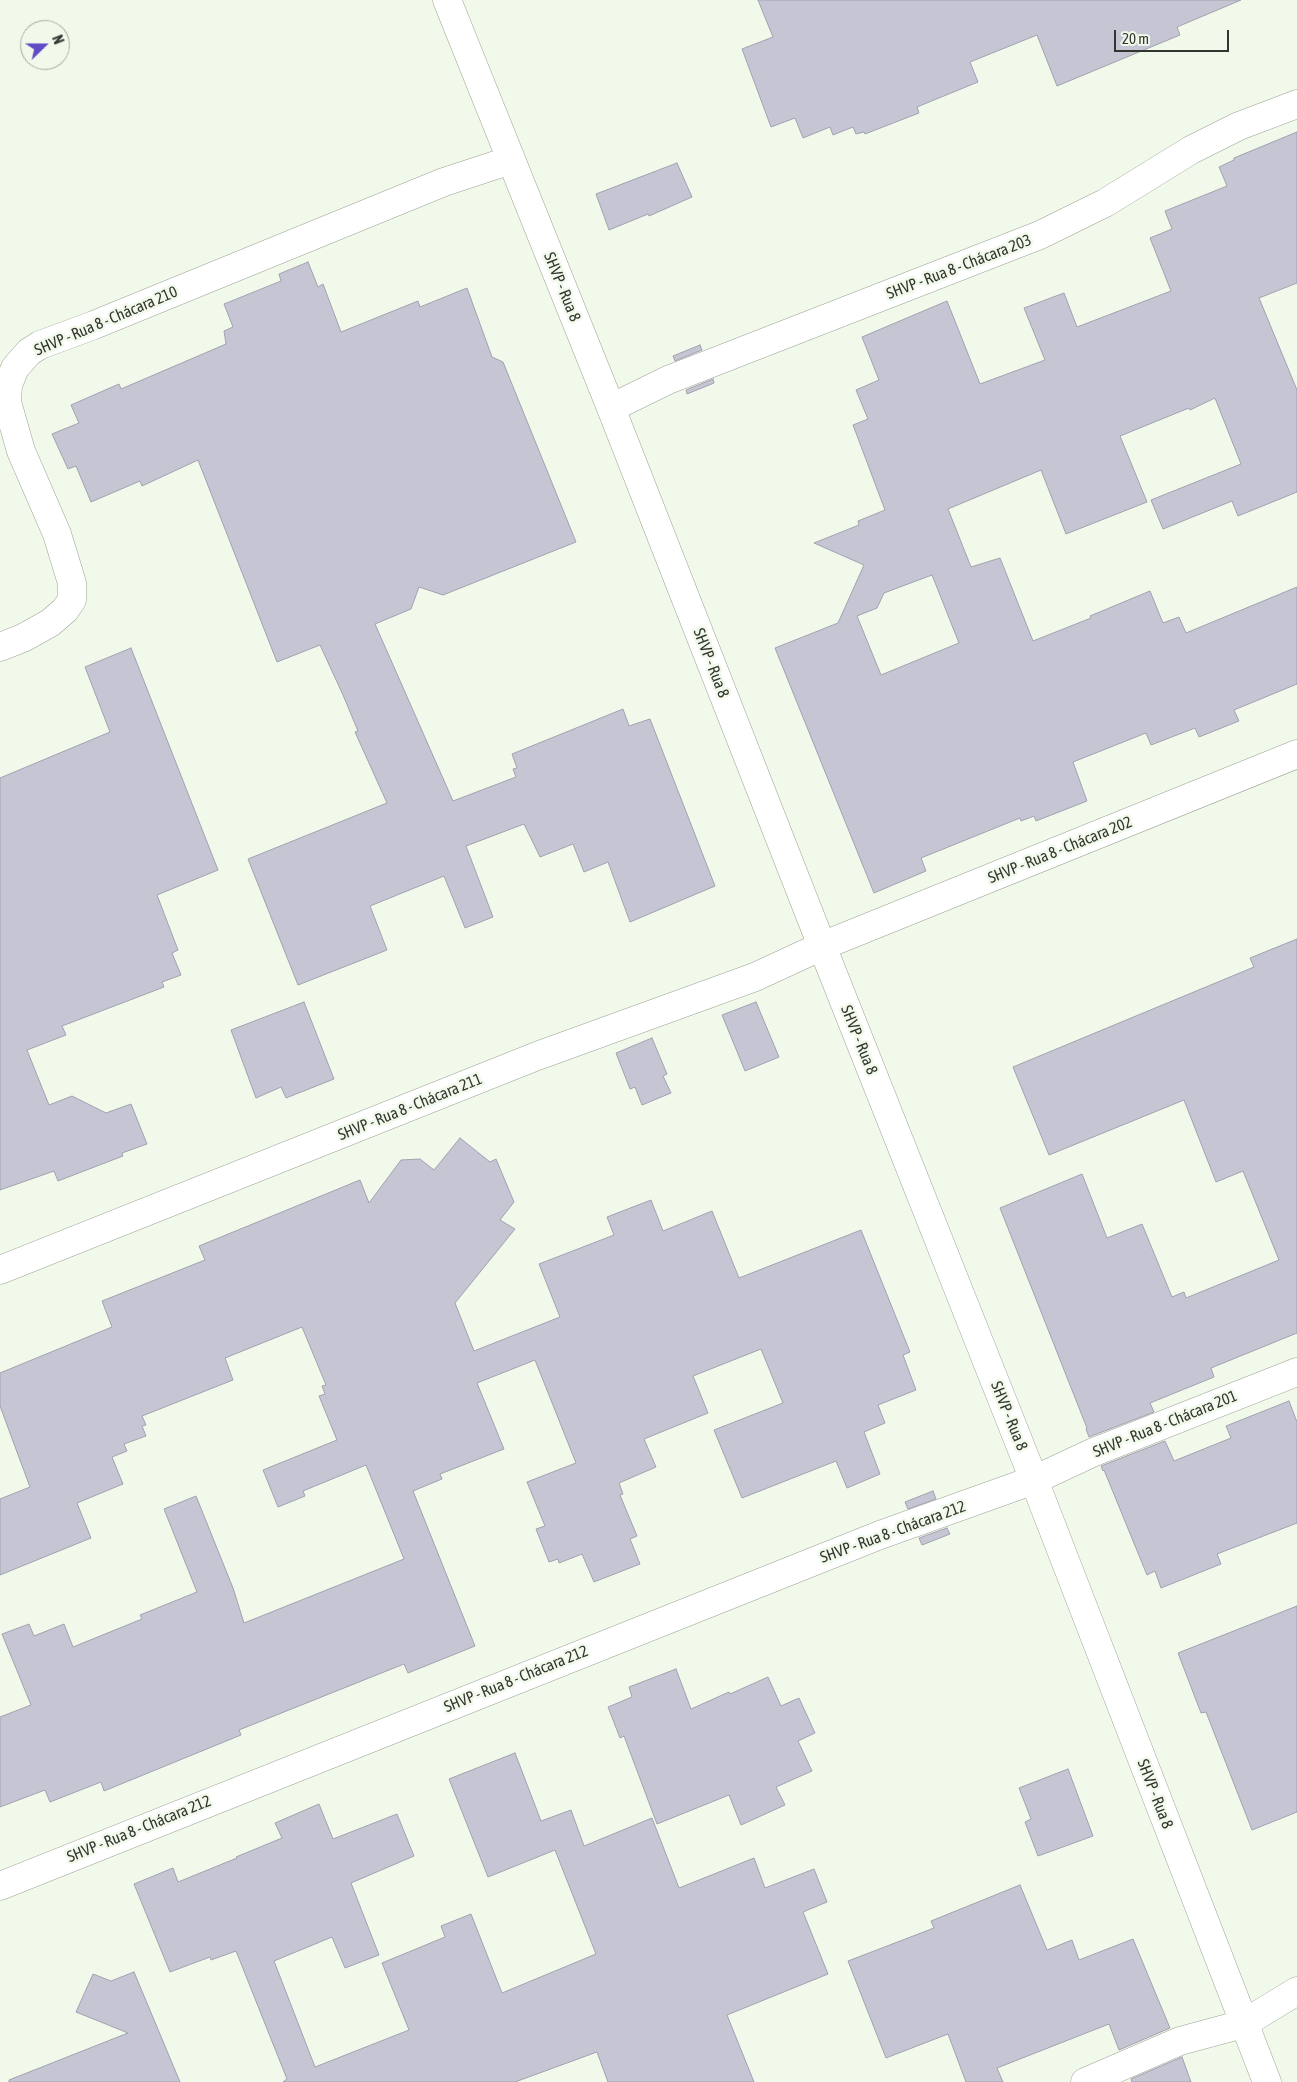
<!DOCTYPE html>
<html>
<head>
<meta charset="utf-8">
<style>
	body { margin:0 }
	#map { position:relative; width:1297px; height:2082px; overflow:hidden; background:#f1f9eb; font-family:"Asap Condensed",sans-serif }
	canvas { display:block }
	.north { position:absolute; left:20px; top:20px; width:50px; height:50px; box-sizing:border-box; background:#f1f9eb; border:1px solid #a5aba0; border-radius:50%; rotate:68deg; font-size:14px; font-weight:700; line-height:20px; text-align:center; color:#333630 }
	.north::after { content:''; display:block; margin:auto; width:18px; height:22px; background:#604cc5; clip-path:polygon(50% 0,100% 100%,50% 72%,0 100%) }
	.scale { position:absolute; left:1114px; top:30px; width:115px; height:22px; box-sizing:border-box; border:2px solid #333630; border-top:0; padding-left:6px; font-size:15px; line-height:18px; white-space:nowrap; color:#333630; -webkit-text-stroke:4px #f1f9eb; paint-order:stroke }
</style>
</head>
<body>
<div id="map">
<canvas width="1297" height="2082"></canvas>
<div class="north">N</div>
<div class="scale">20 m</div>
</div>
<script>
const ctx = document.querySelector('canvas').getContext('2d');
ctx.lineJoin = 'round';
function fillPath(path, color) {
  ctx.fillStyle = color;
  ctx.fill(path, 'evenodd');
}
function toPath(rows) {
  const path = new Path2D();
  for (const r of rows) {
    path.moveTo(r[0], r[1]);
    for (let i = 2; i < r.length; i += 2) path.lineTo(r[i], r[i + 1]);
  }
  return path;
}
function trace(path, color, width, dash) {
  ctx.strokeStyle = color;
  ctx.lineWidth = width;
  ctx.lineCap = dash ? 'butt' : 'round';
  ctx.setLineDash(dash || []);
  ctx.stroke(path);
}
function label(font, color, halo, rows, align = 'center') {
  ctx.font = font + ' "Asap Condensed",sans-serif';
  ctx.lineWidth = 5;
  ctx.setLineDash([]);
  ctx.textBaseline = 'middle';
  ctx.strokeStyle = halo;
  ctx.fillStyle = color;
  for (const [text, x, y, turn = 0] of rows) {
    ctx.save();
    ctx.translate(x, y);
    ctx.rotate((+turn || 0) * Math.PI / 180);
    ctx.textAlign = isNaN(turn) ? turn : align;
    if (halo) ctx.strokeText(text, 0, 0);
    ctx.fillText(text, 0, 0);
    ctx.restore();
  }
}
const building = toPath([
	[758,0,1241,0,1177,27,1180,35,1057,86,1037,35,970,62,978,82,917,107,919,113,865,134,864,132,856,134,853,127,833,135,830,127,803,138,795,118,771,127,742,49,773,37,758,0],
	[1297,132,1297,283,1259,298,1297,390,1297,492,1238,516,1232,501,1163,529,1151,500,1241,464,1215,398,1190,410,1189,408,1120,436,1147,502,1066,534,1041,470,948,509,971,567,1000,558,1033,641,1091,618,1090,616,1150,591,1163,623,1179,617,1186,633,1297,587,1297,684,1234,710,1239,721,1199,737,1195,728,1151,745,1146,733,1073,762,1087,801,1036,821,1034,816,1021,821,1020,818,921,858,926,871,874,893,775,648,838,623,864,565,814,543,859,525,858,521,885,510,853,425,868,419,856,390,879,380,862,337,947,301,980,384,1045,360,1024,308,1064,293,1077,327,1171,291,1150,238,1172,229,1165,211,1227,186,1219,167,1234,160,1234,158,1297,132],
	[932,575,959,643,881,675,857,616,877,608,884,593,932,575],
	[677,163,692,197,649,216,648,214,609,230,596,194,677,163],
	[308,262,318,287,323,284,341,332,418,301,420,307,467,288,492,357,503,362,576,542,443,595,419,587,411,609,375,624,453,801,516,777,513,769,517,768,512,754,623,709,629,726,650,719,715,886,630,922,608,862,584,872,573,844,540,857,524,824,466,846,493,917,465,928,444,876,370,906,387,950,298,985,248,859,387,803,355,732,358,731,343,695,320,645,277,662,198,460,142,486,140,481,91,502,76,466,68,469,52,434,79,423,71,405,119,384,121,389,226,344,224,331,233,327,224,304,281,281,279,274,308,262],
	[700,345,702,350,675,361,673,356,700,345],
	[713,379,714,383,687,394,686,390,713,379],
	[131,648,218,870,157,895,178,950,172,953,181,975,162,982,164,987,62,1026,66,1035,27,1050,49,1105,72,1096,106,1113,131,1104,147,1144,122,1153,123,1156,58,1181,54,1171,0,1190,0,778,110,732,85,667,131,648],
	[1297,939,1297,1333,1211,1368,1214,1377,1150,1403,1154,1412,1089,1437,1086,1429,1087,1428,1000,1208,1082,1174,1107,1238,1142,1224,1172,1297,1184,1292,1186,1298,1279,1260,1243,1171,1216,1182,1184,1100,1049,1155,1013,1067,1254,967,1250,958,1297,939],
	[304,1002,334,1079,286,1098,281,1087,256,1098,231,1030,304,1002],
	[756,1002,779,1057,745,1071,722,1015,756,1002],
	[652,1038,667,1074,663,1076,671,1093,642,1105,635,1087,630,1089,616,1053,652,1038],
	[460,1138,490,1162,496,1159,514,1202,500,1220,515,1229,455,1303,474,1351,560,1317,539,1264,614,1235,607,1217,651,1200,663,1231,712,1211,739,1278,861,1230,910,1352,903,1355,916,1390,878,1405,885,1423,864,1432,880,1474,847,1488,836,1461,742,1498,714,1430,783,1403,761,1349,693,1376,708,1413,644,1439,656,1467,619,1483,623,1494,620,1495,637,1536,630,1539,640,1564,594,1582,582,1554,559,1563,558,1559,549,1562,536,1529,545,1526,527,1482,576,1463,535,1360,477,1383,504,1449,440,1474,442,1479,413,1491,475,1646,408,1673,404,1664,239,1730,241,1735,104,1791,101,1782,50,1802,45,1790,0,1807,0,1717,31,1705,2,1634,29,1624,34,1636,64,1624,73,1647,142,1619,140,1615,197,1592,164,1509,196,1496,233,1588,244,1623,404,1559,366,1465,303,1491,305,1496,278,1507,263,1470,337,1440,319,1396,325,1394,322,1386,326,1385,302,1327,225,1358,233,1380,142,1416,146,1425,142,1426,146,1436,124,1444,127,1451,112,1457,123,1484,77,1503,91,1538,0,1575,0,1499,30,1487,0,1406,0,1373,112,1327,102,1301,205,1260,199,1246,360,1180,369,1203,401,1160,420,1159,434,1170,460,1138],
	[1289,1401,1297,1422,1297,1523,1217,1554,1221,1564,1161,1588,1155,1571,1147,1575,1104,1470,1103,1471,1101,1466,1165,1441,1174,1461,1231,1438,1226,1426,1289,1401],
	[933,1491,936,1499,908,1509,905,1502,933,1491],
	[947,1528,950,1534,922,1545,919,1538,947,1528],
	[1297,1606,1297,1812,1252,1830,1206,1712,1201,1713,1178,1653,1297,1606],
	[676,1669,691,1709,729,1692,730,1694,768,1677,781,1706,799,1698,815,1733,798,1741,812,1771,776,1787,785,1805,741,1825,729,1795,657,1824,624,1736,620,1738,608,1707,632,1697,629,1687,676,1669],
	[515,1753,541,1821,571,1810,584,1846,652,1818,679,1888,754,1858,765,1888,814,1869,827,1902,803,1912,828,1974,727,2015,754,2082,608,2082,597,2052,515,2082,283,2082,287,2079,236,1951,211,1960,210,1957,170,1972,134,1884,173,1868,178,1882,237,1858,236,1857,282,1838,275,1823,319,1804,333,1839,397,1814,414,1856,351,1883,379,1955,345,1968,332,1937,274,1961,315,2067,409,2030,382,1963,445,1937,441,1926,471,1914,502,1993,596,1954,555,1850,488,1877,449,1779,515,1753],
	[1068,1769,1093,1836,1038,1856,1025,1822,1031,1819,1019,1788,1068,1769],
	[1020,1885,1047,1950,1072,1940,1079,1960,1133,1939,1170,2028,1119,2050,1109,2024,997,2068,1003,2082,966,2082,948,2034,886,2058,848,1961,934,1928,931,1921,1020,1885],
	[134,1972,180,2082,9,2082,9,2080,128,2033,76,2012,93,1974,111,1981,134,1972],
	[1182,2057,1191,2082,1132,2082,1131,2079,1182,2057]
]);
const minor = toPath([
	[611,408,668,380,1040,235,1105,203,1191,150,1239,126,1297,104],
	[0,647,23,638,50,623,65,610,72,600,72,583,57,534,21,451,7,402,8,385,15,368,29,352,40,345,94,325,444,182,511,160],
	[0,1270,537,1056,755,977,822,946,1297,754],
	[0,1886,880,1535,1034,1480,1094,1452,1297,1372],
	[1085,2082,1180,2041,1243,2024,1297,1991]
]);
const tertiary = toPath([
	[447,0,611,408,822,946,1034,1480,1267,2082]
]);
const streetNames = [
	["SHVP - Rua 8 - Chácara 203",959,267,-21],
	["SHVP - Rua 8",562,287,68],
	["SHVP - Rua 8 - Chácara 210",106,321,-23],
	["SHVP - Rua 8",711,663,69],
	["SHVP - Rua 8 - Chácara 202",1060,850,-22],
	["SHVP - Rua 8",859,1040,68],
	["SHVP - Rua 8 - Chácara 211",410,1107,-22],
	["SHVP - Rua 8",1009,1416,68],
	["SHVP - Rua 8 - Chácara 201",1165,1424,-22],
	["SHVP - Rua 8 - Chácara 212",893,1532,-20],
	["SHVP - Rua 8 - Chácara 212",516,1679,-22],
	["SHVP - Rua 8",1155,1794,69],
	["SHVP - Rua 8 - Chácara 212",139,1829,-22]
];
fillPath(building, '#c5c5d4');
trace(building, '#a1a1b0', 1);
trace(minor, '#9ca396', 29);
trace(tertiary, '#9ca396', 29);
trace(minor, '#fff', 28);
trace(tertiary, '#fff', 28);
label('16px', '#333630', '#f1f9eb', streetNames);
</script>
</body>
</html>
